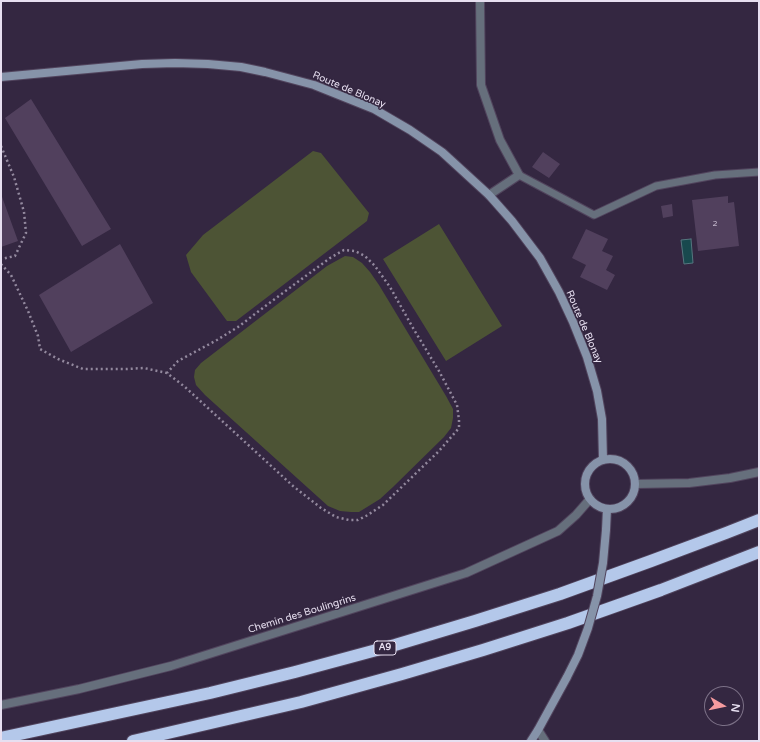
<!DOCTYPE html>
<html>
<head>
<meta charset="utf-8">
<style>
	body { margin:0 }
	#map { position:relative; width:760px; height:742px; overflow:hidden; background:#342741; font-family:"Varela Round",sans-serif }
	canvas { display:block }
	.frame { position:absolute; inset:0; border:2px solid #e7dff0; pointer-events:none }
	.north { position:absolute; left:704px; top:686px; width:40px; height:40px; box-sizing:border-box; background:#342741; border:1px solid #7c7187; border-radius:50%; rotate:99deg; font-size:11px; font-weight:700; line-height:16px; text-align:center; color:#e7dff0 }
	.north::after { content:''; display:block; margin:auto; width:14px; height:18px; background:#f59b9f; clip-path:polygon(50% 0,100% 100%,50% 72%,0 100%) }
</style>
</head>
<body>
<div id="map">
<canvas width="760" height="742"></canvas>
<div class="frame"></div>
<div class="north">N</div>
</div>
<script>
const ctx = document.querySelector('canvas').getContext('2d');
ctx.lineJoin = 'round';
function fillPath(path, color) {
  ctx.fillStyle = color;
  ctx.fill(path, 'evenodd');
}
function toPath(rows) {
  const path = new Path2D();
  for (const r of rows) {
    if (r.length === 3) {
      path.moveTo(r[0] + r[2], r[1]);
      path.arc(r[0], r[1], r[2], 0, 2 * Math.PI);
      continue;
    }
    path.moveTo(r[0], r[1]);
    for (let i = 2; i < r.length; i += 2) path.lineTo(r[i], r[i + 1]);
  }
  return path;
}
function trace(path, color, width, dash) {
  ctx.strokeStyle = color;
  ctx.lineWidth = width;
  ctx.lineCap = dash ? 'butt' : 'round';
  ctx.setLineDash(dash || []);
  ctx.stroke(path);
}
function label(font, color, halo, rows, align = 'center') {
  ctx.font = font + ' "Varela Round",sans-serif';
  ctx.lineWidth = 3;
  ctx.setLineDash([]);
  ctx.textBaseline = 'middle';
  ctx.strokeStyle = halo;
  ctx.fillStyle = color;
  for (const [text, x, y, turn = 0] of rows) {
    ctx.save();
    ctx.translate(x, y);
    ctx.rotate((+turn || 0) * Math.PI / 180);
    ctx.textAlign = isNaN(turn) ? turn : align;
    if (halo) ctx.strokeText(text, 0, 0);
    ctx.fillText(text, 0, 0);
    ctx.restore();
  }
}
const green = toPath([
	[313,151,321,153,369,213,367,221,236,321,227,321,191,272,186,255,203,235],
	[439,224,502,326,446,361,383,259],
	[345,256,353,257,362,263,370,272,379,285,446,396,453,409,453,418,451,428,444,437,393,487,380,499,359,512,351,512,340,511,328,506,205,395,196,385,194,377,195,370,201,363,327,266]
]);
const water = toPath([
	[691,239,693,263,684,264,681,240,691,239]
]);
const building = toPath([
	[31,99,111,229,82,246,5,118],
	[543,152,560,164,549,178,532,167],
	[1,194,18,241,1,247],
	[728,196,728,203,734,202,739,246,698,251,692,200],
	[672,204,673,216,663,218,661,206],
	[586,229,608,239,602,251,613,256,606,270,615,275,607,290,580,277,586,265,572,258],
	[120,244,153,303,71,352,39,295]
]);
const path = toPath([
	[1,146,14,177,24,212,26,233,15,256,1,259],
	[1,264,11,275,28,311,38,336,40,349,58,359,83,369,126,369,144,368,167,373,185,387,293,486,321,508,336,517,349,520,358,520,366,516,383,505,439,451,459,428,459,420,457,405,439,371,413,328,390,287,375,266,365,256,355,251,344,250,330,258,268,304,238,327,217,340,178,361,167,373]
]);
const lane = toPath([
	[519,175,594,215,656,186,715,175,759,172]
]);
const street = toPath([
	[480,1,481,85,500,140,519,175,489,195],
	[635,484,689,483,730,478,759,472],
	[1,705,79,689,171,666,466,573,558,531,576,515,590,499],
	[538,730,545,741]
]);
const secondary = toPath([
	[1,77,142,64,175,63,208,64,241,67,265,72,314,85,374,109,410,130,442,152,489,195,512,221,540,258,559,292,573,322,587,357,597,391,602,419,603,460],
	[610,484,25],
	[606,530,607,509],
	[531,741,538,730,567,677]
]);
const highway = toPath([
	[1,738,210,693,295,672,395,645,475,621,560,594,651,561,726,533,759,520],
	[133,741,301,702,402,674,483,650,568,623,661,590,759,552]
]);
const secondaryBridge = toPath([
	[567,677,578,655,588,628,597,596,603,563,606,530]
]);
const numberNames = [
	["2",715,224]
];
const shields = [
	[385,648,22]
];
const shieldNames = [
	["A9",385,648]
];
const streetNames = [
	["Route de Blonay",349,90,23],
	["Route de Blonay",584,327,67],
	["Chemin des Boulingrins",302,614,-17]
];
fillPath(green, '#4d5435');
fillPath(water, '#18494e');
trace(water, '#56767f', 1);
fillPath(building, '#51405d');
trace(lane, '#51445d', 9);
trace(street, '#51445d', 10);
trace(secondary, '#51445d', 10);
trace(highway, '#51445d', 14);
trace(path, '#93899e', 2.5, [2, 3]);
trace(lane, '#666f7c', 7);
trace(street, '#666f7c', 8);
trace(secondary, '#8693a9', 8);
trace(highway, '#b4c8ea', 12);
trace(secondaryBridge, '#51445d', 10, []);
trace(secondaryBridge, '#8693a9', 8);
label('8px', '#c2b7cb', null, numberNames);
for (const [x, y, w] of shields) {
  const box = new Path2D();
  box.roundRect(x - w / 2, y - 7, w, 14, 3);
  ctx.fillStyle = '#342741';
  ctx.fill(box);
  trace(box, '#e7dff0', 1);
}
label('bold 9px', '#e7dff0', null, shieldNames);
label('10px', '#e7dff0', '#342741', streetNames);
</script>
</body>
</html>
